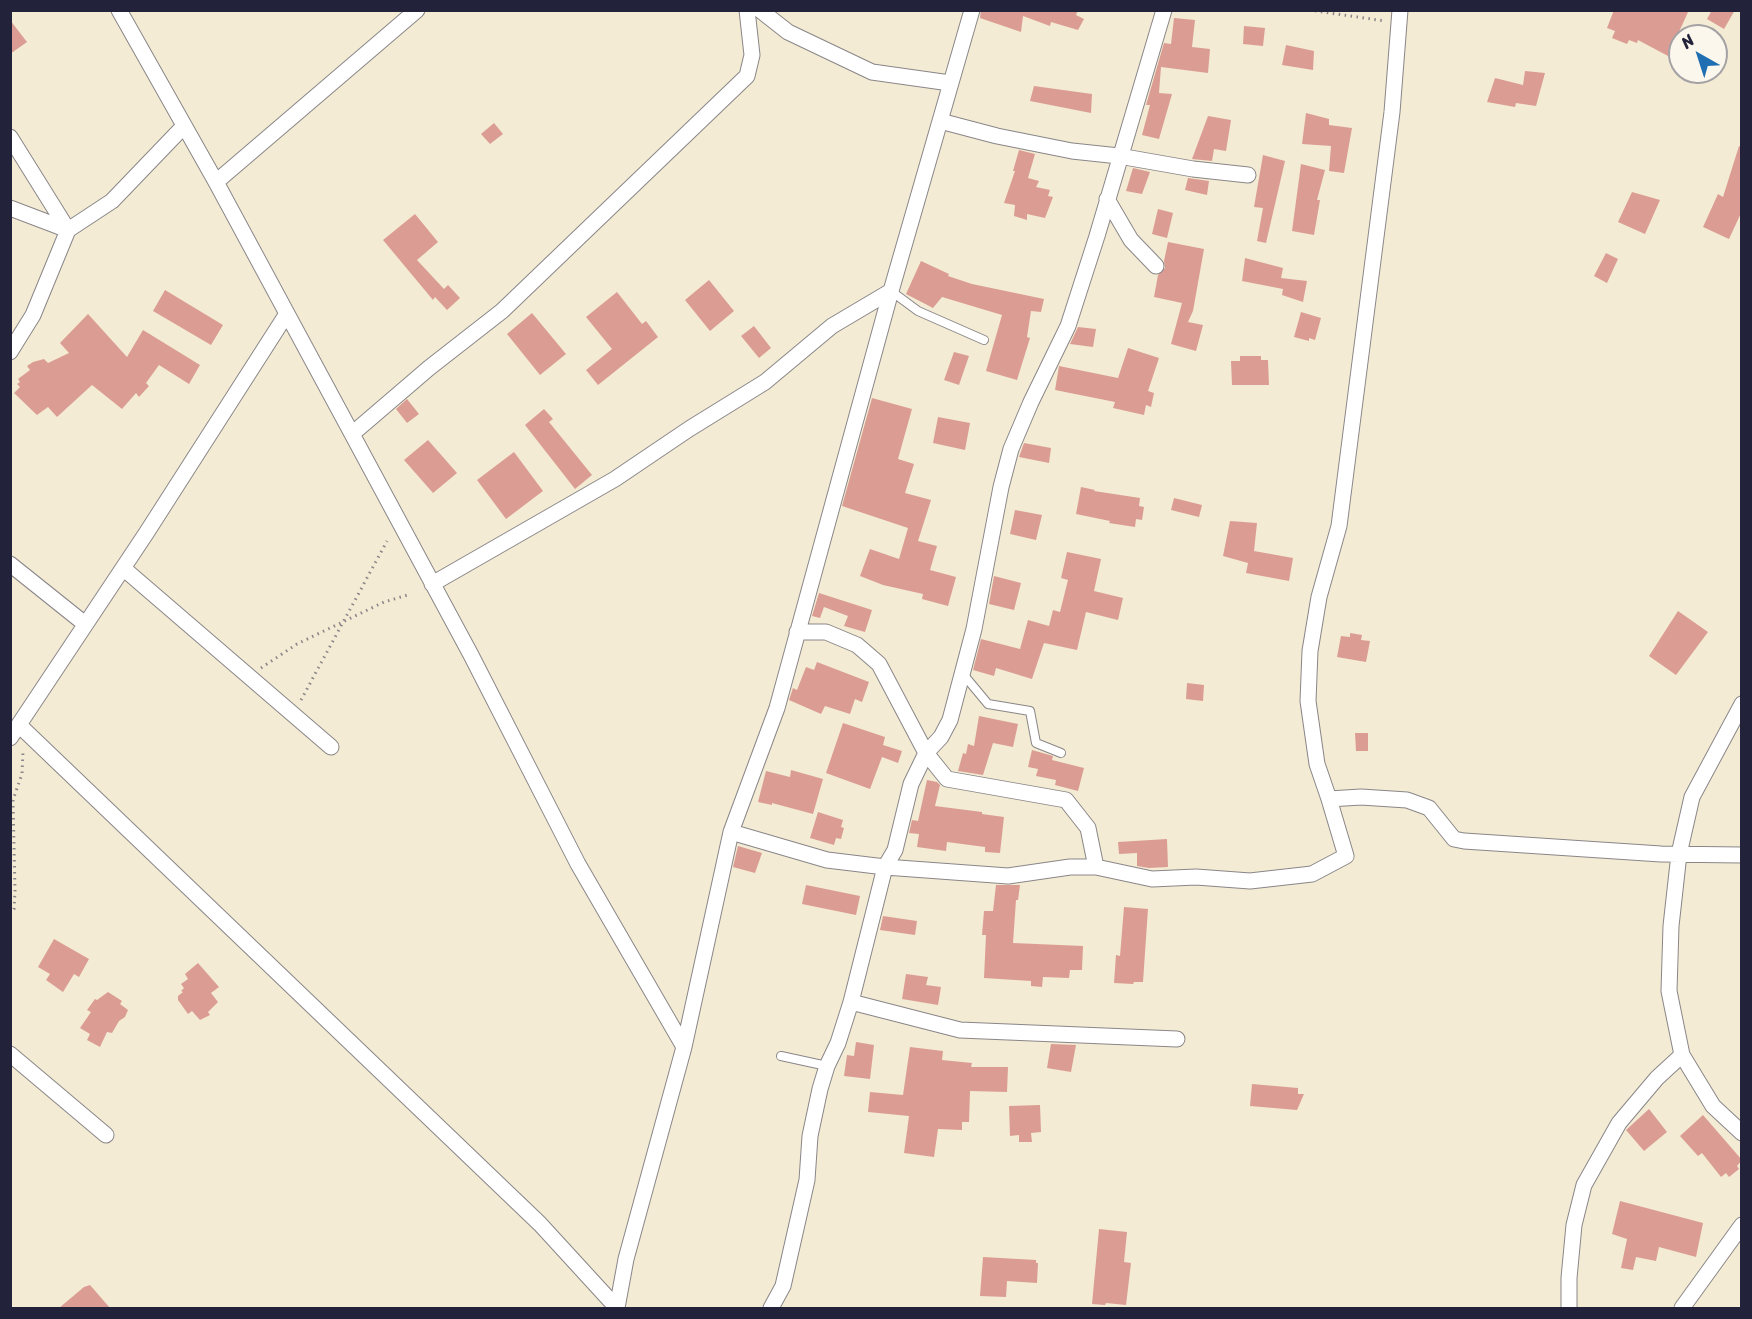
<!DOCTYPE html>
<html>
<head>
<meta charset="utf-8">
<style>
	body { margin:0 }
	#map { position:relative; width:1752px; height:1319px; overflow:hidden; background:#f3ebd4; font-family:Sriracha,sans-serif }
	canvas { display:block }
	.frame { position:absolute; inset:0; border:12px solid #22223b; pointer-events:none }
	.north { position:absolute; left:1668px; top:24px; width:60px; height:60px; box-sizing:border-box; background:#fbf7ec; border:2px solid #a4a2a5; border-radius:50%; rotate:321deg; font-size:16px; font-weight:700; line-height:24px; text-align:center; color:#22223b }
	.north::after { content:''; display:block; margin:auto; width:21px; height:27px; background:#1f6fb2; clip-path:polygon(50% 0,100% 100%,50% 72%,0 100%) }
</style>
</head>
<body>
<div id="map">
<canvas width="1752" height="1319"></canvas>
<div class="frame"></div>
<div class="north">N</div>
</div>
<script>
const ctx = document.querySelector('canvas').getContext('2d');
ctx.lineJoin = 'round';
function fillPath(path, color) {
  ctx.fillStyle = color;
  ctx.fill(path, 'evenodd');
}
function toPath(rows) {
  const path = new Path2D();
  for (const r of rows) {
    path.moveTo(r[0], r[1]);
    for (let i = 2; i < r.length; i += 2) path.lineTo(r[i], r[i + 1]);
  }
  return path;
}
function trace(path, color, width, dash) {
  ctx.strokeStyle = color;
  ctx.lineWidth = width;
  ctx.lineCap = dash ? 'butt' : 'round';
  ctx.setLineDash(dash || []);
  ctx.stroke(path);
}
const building = toPath([
	[981,10,1078,10,1076,15,1084,19,1078,30,1051,22,1050,26,1023,16,1021,32,980,18],
	[1614,10,1689,10,1668,56,1638,40,1637,43,1629,40,1627,44,1612,38,1615,31,1607,28],
	[1712,10,1735,10,1724,29,1707,19],
	[1174,18,1195,20,1192,47,1210,49,1208,73,1161,67,1159,93,1172,94,1159,139,1142,135,1150,105,1146,105,1164,43,1171,44],
	[10,20,27,42,10,54],
	[1244,26,1265,28,1263,46,1243,44],
	[1286,45,1314,51,1313,70,1282,65],
	[1525,71,1545,73,1536,106,1516,103,1515,107,1487,102,1495,78,1523,85],
	[1034,86,1092,94,1091,113,1030,101],
	[1306,113,1329,119,1329,125,1352,128,1344,173,1329,171,1331,146,1302,144],
	[1208,116,1231,120,1226,151,1214,149,1212,161,1192,159],
	[494,123,503,134,490,144,481,134],
	[1739,146,1742,147,1742,211,1729,239,1703,227,1718,194,1723,197],
	[1019,150,1035,154,1028,178,1039,181,1036,187,1050,190,1048,196,1053,197,1045,218,1027,214,1027,220,1014,216,1015,205,1004,203,1015,171,1013,171],
	[1263,155,1285,161,1266,243,1257,241,1263,208,1254,207],
	[1301,164,1325,170,1317,200,1320,200,1314,235,1292,231],
	[1133,168,1150,172,1142,194,1126,191],
	[1188,178,1209,181,1207,195,1185,190],
	[1632,192,1660,200,1645,234,1618,222],
	[1158,209,1173,213,1167,238,1152,234],
	[415,214,438,242,417,260,444,289,448,285,460,298,447,310,435,297,433,300,383,240],
	[1168,242,1204,249,1193,311,1188,322,1203,325,1196,351,1171,344,1182,303,1154,297,1158,275,1165,268,1164,261],
	[1606,253,1618,259,1607,283,1594,276],
	[1245,258,1283,268,1281,278,1307,281,1303,302,1282,295,1283,289,1242,281],
	[921,261,949,274,948,276,972,284,1044,299,1041,312,1031,311,1027,337,1030,338,1017,380,986,371,1002,315,942,297,933,308,906,294],
	[709,280,734,311,710,331,685,300],
	[165,290,223,325,211,345,153,311],
	[617,292,642,324,646,321,658,337,598,385,586,370,612,349,586,317],
	[1301,312,1321,318,1315,340,1309,338,1309,341,1294,337],
	[532,313,566,354,540,375,507,334],
	[88,314,127,357,143,330,200,365,189,384,159,365,146,383,149,386,139,397,136,393,122,409,92,385,57,417,48,407,37,415,14,393,20,387,17,384,20,382,18,379,30,370,27,366,33,362,44,359,48,363,69,353,60,343],
	[754,326,771,348,759,358,741,336],
	[1078,327,1096,329,1093,347,1070,344],
	[1128,348,1159,358,1148,391,1154,393,1151,407,1146,405,1144,415,1113,408,1115,402,1055,390,1059,366,1118,378],
	[954,352,969,356,959,385,944,380],
	[1240,356,1261,356,1261,360,1268,360,1269,385,1232,385,1231,361,1240,361],
	[872,398,912,409,898,459,914,464,905,493,931,500,918,541,937,546,930,570,956,577,948,606,922,599,923,594,883,585,860,576,870,549,899,559,908,528,842,506],
	[407,399,419,414,407,423,396,409],
	[544,409,553,419,549,422,592,475,575,489,525,425],
	[938,417,970,423,965,450,933,443],
	[428,440,457,473,433,493,404,460],
	[1024,443,1051,448,1049,463,1019,457],
	[514,452,543,491,506,519,477,480],
	[1081,487,1095,490,1094,491,1140,498,1139,506,1144,507,1142,520,1136,519,1135,527,1109,523,1110,521,1076,514],
	[1174,498,1202,505,1199,517,1171,510],
	[1015,510,1042,515,1036,540,1010,534],
	[1230,521,1257,523,1254,551,1293,558,1289,581,1246,573,1248,563,1223,556],
	[1067,552,1101,559,1094,591,1123,598,1118,620,1086,612,1077,650,1044,643,1032,679,996,668,994,676,973,670,981,639,1020,649,1028,620,1049,626,1053,610,1060,612,1068,580,1061,578],
	[994,576,1021,583,1014,610,989,604],
	[819,593,872,610,865,632,844,626,848,616,824,607,820,618,812,616],
	[1678,611,1708,632,1676,675,1649,656],
	[1350,633,1362,635,1361,640,1370,641,1366,662,1337,657,1341,636,1350,637],
	[817,662,869,682,862,702,855,699,850,714,825,706,821,714,789,700,793,688,797,690,806,667,814,670],
	[1187,683,1204,685,1203,701,1186,699],
	[979,716,1018,724,1013,747,993,743,983,775,958,771,963,753,966,754,968,744,974,746],
	[843,723,885,737,883,745,902,751,898,763,882,757,870,789,826,773],
	[1355,733,1368,733,1368,751,1356,751],
	[1032,750,1053,756,1052,760,1084,768,1078,791,1055,785,1056,780,1036,776,1038,769,1028,767],
	[791,770,823,779,813,814,772,803,772,805,758,802,766,771,790,777],
	[927,780,937,782,940,785,935,806,982,812,982,814,1004,817,1000,853,985,852,985,847,947,842,946,851,917,847,919,834,909,833,912,820,918,821],
	[818,812,843,820,841,827,844,828,841,839,836,838,834,845,810,838],
	[1167,839,1168,867,1149,868,1137,866,1137,853,1119,854,1118,842],
	[738,846,762,853,755,873,733,867],
	[806,885,860,896,856,915,802,904],
	[996,885,1020,885,1018,900,1016,900,1013,943,1083,946,1082,970,1070,970,1069,978,1043,977,1042,987,1031,986,1031,981,984,978,986,935,982,935,984,911,993,911],
	[1124,907,1148,909,1143,982,1134,982,1133,984,1114,983,1116,955,1120,956],
	[883,916,917,921,915,935,880,930],
	[54,939,89,959,79,977,74,974,63,992,46,980,50,974,38,967],
	[198,963,219,987,211,993,218,1002,208,1012,210,1015,200,1020,192,1011,188,1014,178,1000,178,996,183,992,181,991,184,988,181,984,188,979,185,974],
	[906,974,928,977,926,985,941,987,938,1005,902,999],
	[108,992,122,1001,120,1004,128,1010,125,1017,119,1021,112,1033,107,1032,100,1047,87,1040,90,1034,80,1028,91,1012,87,1010,95,999,97,1000],
	[856,1042,874,1045,870,1079,844,1076,847,1055,854,1056],
	[1051,1044,1076,1045,1071,1072,1047,1068],
	[910,1047,943,1051,942,1060,972,1063,971,1067,1008,1067,1007,1092,970,1091,969,1122,962,1122,962,1130,938,1129,934,1157,904,1153,909,1116,868,1112,870,1092,903,1095],
	[1252,1084,1298,1088,1298,1094,1304,1094,1297,1110,1250,1106],
	[1040,1105,1041,1132,1031,1133,1032,1142,1019,1142,1019,1135,1010,1136,1009,1106],
	[1649,1109,1667,1132,1644,1151,1626,1130],
	[1703,1115,1742,1160,1737,1166,1739,1169,1729,1177,1726,1173,1721,1177,1702,1153,1698,1156,1680,1136],
	[1620,1201,1703,1223,1696,1257,1659,1247,1656,1261,1636,1257,1633,1270,1621,1268,1627,1239,1612,1234],
	[1099,1229,1127,1232,1124,1262,1131,1263,1126,1305,1106,1303,1105,1305,1092,1304],
	[983,1257,1036,1260,1036,1263,1038,1263,1037,1283,1007,1281,1006,1297,980,1296],
	[90,1285,110,1308,59,1308,84,1287]
]);
const path = toPath([
	[1309,10,1385,21],
	[261,668,297,644,384,602,411,594],
	[301,700,387,541],
	[10,914,14,909,15,891,13,800,22,774,23,751]
]);
const lane = toPath([
	[891,291,918,311,984,340],
	[963,674,988,704,1030,711,1036,743,1061,753],
	[781,1056,827,1066]
]);
const street = toPath([
	[119,10,216,182,352,434,471,655,578,864,684,1047],
	[760,10,788,32,872,72,950,83],
	[940,121,997,136,1072,151,1119,156,1193,169,1248,175],
	[10,137,68,230,33,315,10,352],
	[216,182,417,10],
	[1107,199,1131,240,1156,266],
	[10,208,68,230,112,201,184,126],
	[352,434,429,368,502,311,747,76,752,55,747,10],
	[10,564,85,624],
	[123,568,331,747],
	[432,584,615,479,689,429,765,382,832,326,891,291],
	[797,632,826,632,857,645,879,664,926,753,947,779,1066,800,1088,828,1096,867,1152,879,1196,877,1250,881,1312,874,1346,856,1329,799,1361,797,1407,800,1429,808,1454,839,1464,841,1661,854,1742,855],
	[1742,704,1692,797,1679,854,1671,926,1669,991,1682,1055,1713,1106,1742,1133],
	[19,725,540,1224,617,1308],
	[10,738,147,532,286,315],
	[1329,799,1317,764,1308,701,1310,651,1319,597,1339,526,1392,112,1400,10],
	[731,832,827,860,885,867,1008,876,1070,867,1096,867],
	[851,1002,960,1030,1177,1039],
	[10,1054,106,1135],
	[617,1308,626,1259,684,1047,731,832,777,708,891,291,972,10],
	[771,1308,783,1286,807,1180,810,1136,820,1089,827,1066,838,1043,851,1002,885,867,895,850,911,784,926,753,941,737,950,720,974,629,1001,487,1011,449,1031,402,1068,326,1097,236,1164,10],
	[1569,1308,1569,1278,1574,1225,1584,1185,1619,1123,1657,1078,1682,1055],
	[1682,1308,1742,1225]
]);
fillPath(building, '#db9d93');
trace(lane, '#8a8688', 10);
trace(street, '#8a8688', 17);
trace(path, '#8a8688', 3, [1.5, 4.5]);
trace(lane, '#fff', 8);
trace(street, '#fff', 15);
</script>
</body>
</html>
